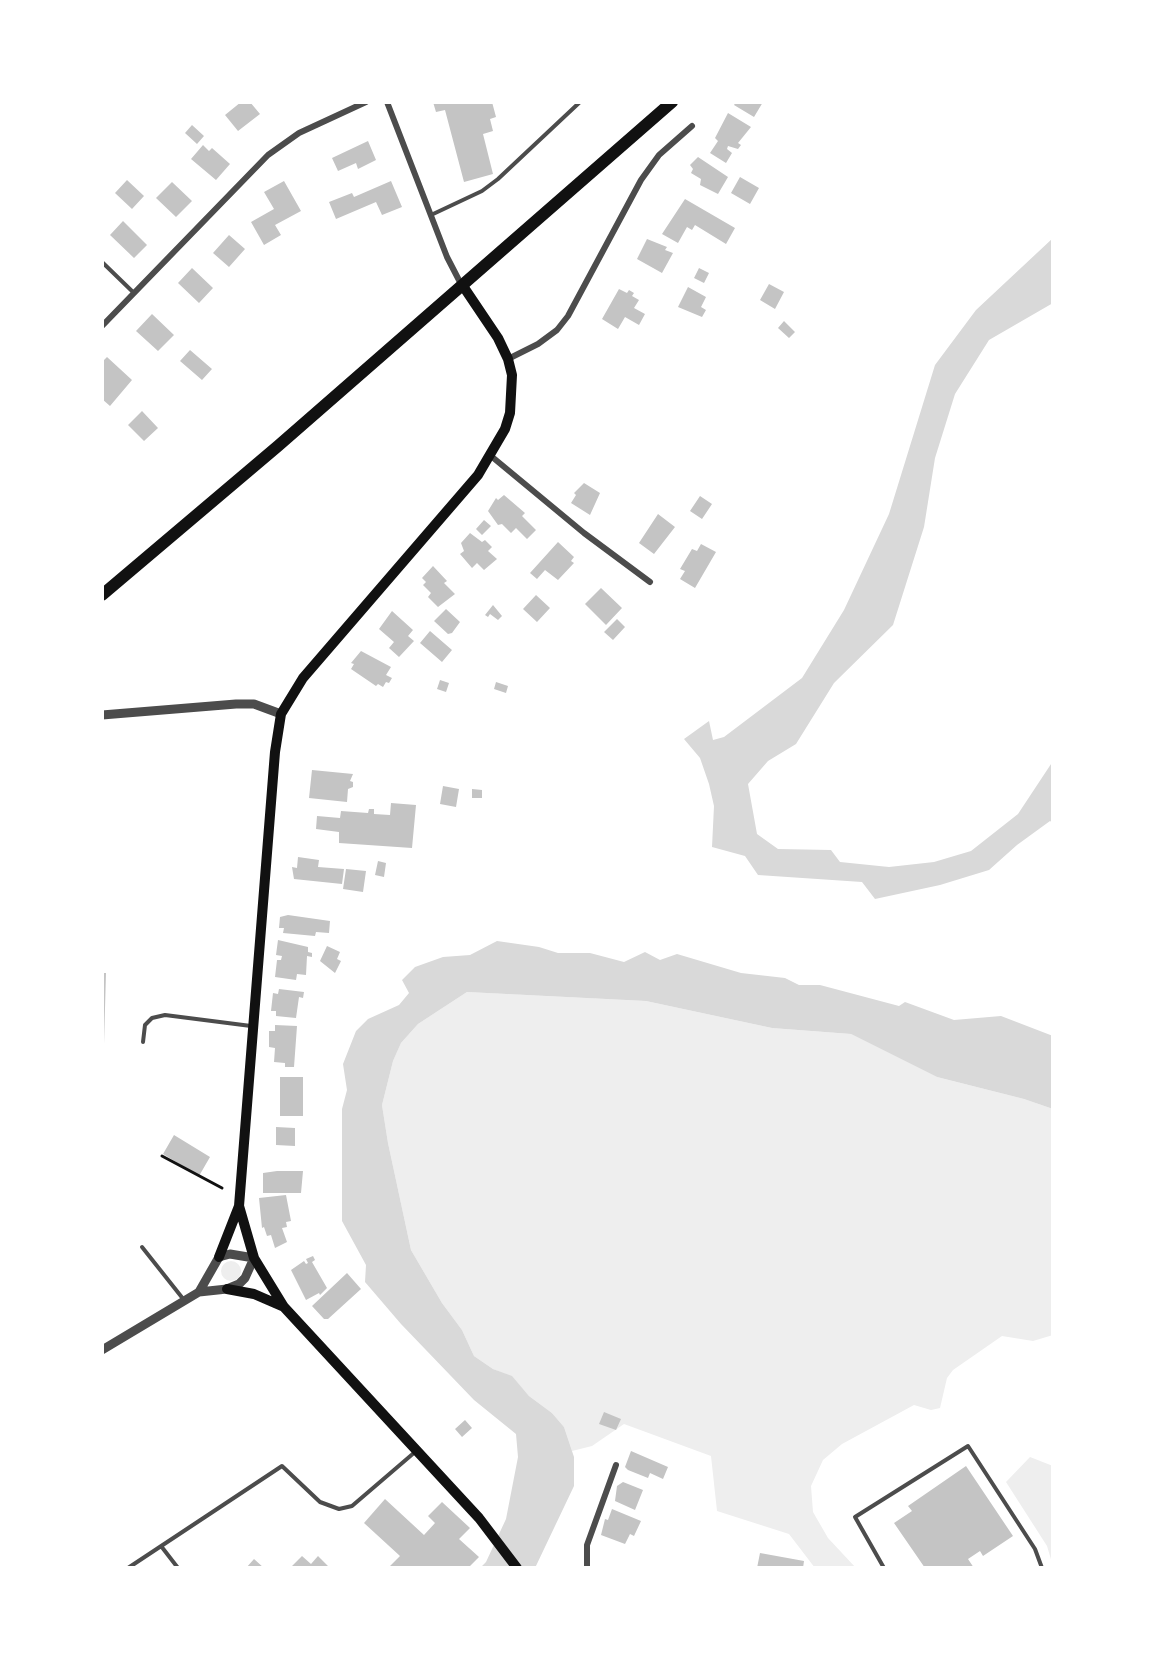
<!DOCTYPE html>
<html>
<head>
<meta charset="utf-8">
<style>
	body { margin:0 }
	#map { position:relative; width:1155px; height:1670px; overflow:hidden; background:#fff; font-family:Quicksand,sans-serif }
	canvas { display:block }
	.frame { position:absolute; inset:0; border:104px solid #fff; pointer-events:none }
</style>
</head>
<body>
<div id="map">
<canvas width="1155" height="1670"></canvas>
<div class="frame"></div>
</div>
<script>
const ctx = document.querySelector('canvas').getContext('2d');
ctx.lineJoin = 'round';
function fillPath(path, color) {
  ctx.fillStyle = color;
  ctx.fill(path, 'evenodd');
}
function toPath(rows) {
  const path = new Path2D();
  for (const r of rows) {
    if (r.length === 3) {
      path.moveTo(r[0] + r[2], r[1]);
      path.arc(r[0], r[1], r[2], 0, 2 * Math.PI);
      continue;
    }
    path.moveTo(r[0], r[1]);
    for (let i = 2; i < r.length; i += 2) path.lineTo(r[i], r[i + 1]);
  }
  return path;
}
function trace(path, color, width, dash) {
  ctx.strokeStyle = color;
  ctx.lineWidth = width;
  ctx.lineCap = dash ? 'butt' : 'round';
  ctx.setLineDash(dash || []);
  ctx.stroke(path);
}
const green = toPath([
	[467,992,646,1001,772,1028,851,1034,937,1077,1024,1099,1053,1109,1053,1335,1033,1341,1002,1336,953,1370,947,1378,940,1408,931,1410,914,1405,842,1444,823,1460,811,1486,813,1512,828,1538,856,1568,815,1568,789,1534,717,1511,711,1456,624,1424,592,1446,572,1451,564,1427,552,1413,529,1396,512,1377,493,1369,474,1356,462,1330,442,1303,411,1250,388,1143,382,1105,393,1061,401,1043,418,1024],
	[231,1271,10],
	[1030,1457,1053,1466,1053,1566,1047,1546,1006,1482]
]);
const water = toPath([
	[1053,238,1053,303,989,340,955,394,935,458,924,527,893,625,834,683,796,744,768,761,748,784,757,834,778,849,831,850,840,862,889,867,934,862,971,851,1018,814,1053,761,1053,823,1050,821,1017,845,989,870,940,885,875,899,862,882,758,875,745,856,712,847,714,806,709,784,700,758,684,739,709,721,713,740,724,737,802,678,844,610,889,514,935,365,976,310],
	[497,941,539,947,558,953,590,953,624,962,645,952,660,960,677,954,741,973,785,978,799,985,820,985,899,1006,905,1002,954,1020,1001,1016,1053,1036,1053,1109,1024,1099,937,1077,851,1034,772,1028,646,1001,467,992,418,1024,401,1043,393,1061,382,1105,388,1143,411,1250,442,1303,462,1330,474,1356,493,1369,512,1376,529,1396,552,1413,564,1427,574,1457,574,1486,535,1568,480,1568,486,1562,506,1519,518,1457,516,1434,474,1400,401,1324,365,1282,366,1265,342,1221,342,1109,347,1090,343,1064,356,1031,368,1019,399,1005,409,993,402,980,415,967,443,957,470,955]
]);
const building = toPath([
	[241,102,250,102,260,114,238,131,225,115],
	[433,102,492,102,496,117,490,119,493,131,483,134,493,174,464,182,445,110,436,112],
	[736,102,763,102,754,117,734,105],
	[728,113,751,127,738,143,741,145,738,149,728,146,727,149,732,153,726,163,710,153,718,141,715,138],
	[192,125,204,136,197,144,185,133],
	[368,141,376,160,358,169,356,163,338,171,332,158],
	[203,145,209,151,212,148,230,164,216,180,191,159],
	[698,157,728,177,718,194,700,185,701,179,691,173,693,169,690,165],
	[740,177,759,188,750,204,731,193],
	[127,180,144,196,132,209,115,193],
	[284,181,301,211,275,225,281,235,264,245,251,222,274,209,264,192],
	[391,181,402,207,382,215,376,202,336,219,329,202,352,193,354,197],
	[172,182,192,201,176,217,156,198],
	[685,199,735,228,726,244,695,225,692,230,687,227,678,243,662,234],
	[123,221,147,245,134,258,110,235],
	[229,235,245,249,229,267,213,253],
	[647,239,667,247,665,250,673,253,662,273,637,259],
	[192,268,213,288,199,303,178,283],
	[699,268,709,273,704,283,694,278],
	[769,284,784,292,775,309,760,300],
	[688,287,706,297,701,307,706,310,702,317,678,307],
	[619,289,627,293,629,290,634,293,632,296,639,300,634,308,645,314,639,325,625,317,618,329,602,319],
	[152,314,174,335,158,351,136,331],
	[784,321,795,332,789,338,778,328],
	[190,350,212,369,202,380,180,361],
	[107,357,132,380,110,406,102,399,102,362],
	[142,411,158,428,144,441,128,425],
	[584,483,600,493,590,515,571,503,576,495,574,493],
	[504,495,525,513,522,516,536,530,527,539,516,528,511,533,502,524,498,525,488,511,496,498,498,500],
	[700,496,712,504,702,519,690,511],
	[658,514,675,527,654,554,639,543],
	[484,520,491,526,482,535,476,529],
	[470,533,482,542,485,540,492,547,488,551,497,559,484,570,477,563,472,568,460,554,464,551,461,543],
	[558,542,574,557,571,561,574,563,558,580,545,570,537,579,530,573],
	[701,544,716,552,695,588,680,579,685,571,680,569,692,549,697,551],
	[433,566,447,581,444,583,455,594,438,607,428,597,431,593,423,585,426,582,422,578],
	[601,588,622,608,606,625,585,604],
	[536,595,550,608,537,622,523,609],
	[493,605,502,616,498,620,490,614,488,617,485,615],
	[446,609,460,622,452,633,448,634,434,621],
	[392,611,413,630,408,636,414,641,399,657,389,648,394,642,379,629],
	[617,619,625,627,613,640,604,632],
	[430,631,452,650,442,662,420,643],
	[361,651,391,667,386,675,392,678,389,683,386,682,383,687,378,684,376,686,351,669,354,664,351,663],
	[440,680,449,683,446,692,437,689],
	[496,682,508,686,506,693,494,689],
	[312,770,353,774,350,781,353,782,353,787,348,789,347,802,309,798],
	[443,786,459,789,456,807,440,804],
	[472,789,482,790,482,798,472,798],
	[391,803,416,805,412,848,339,843,339,832,316,829,317,816,340,818,341,811,368,813,369,809,374,809,374,814,390,815],
	[298,857,319,860,318,867,344,869,342,884,294,879,292,867,297,868],
	[378,861,386,863,384,877,375,875],
	[346,869,366,871,363,892,343,889],
	[288,915,330,921,329,933,316,932,315,936,283,933,284,928,279,928,280,917],
	[278,940,308,947,308,952,312,953,312,957,307,956,306,975,297,974,296,980,275,977,277,960,281,960,282,956,276,955],
	[327,946,340,952,337,959,341,961,335,973,320,961],
	[102,973,106,973,104,1044,102,1044],
	[279,989,304,992,303,998,299,997,296,1018,276,1016,276,1011,271,1011,273,993,278,994],
	[275,1025,297,1026,294,1067,285,1067,285,1063,274,1062,275,1048,269,1047,269,1031,275,1031],
	[280,1077,303,1077,303,1116,280,1116],
	[276,1127,295,1128,295,1146,276,1145],
	[174,1135,210,1157,199,1176,163,1154],
	[277,1171,303,1171,301,1193,263,1193,263,1173],
	[286,1195,291,1221,286,1222,287,1227,282,1228,287,1242,275,1248,271,1235,267,1236,264,1227,262,1228,259,1198],
	[313,1256,315,1260,312,1262,327,1288,320,1295,319,1293,306,1300,291,1270,304,1261,306,1264,308,1263,306,1259],
	[347,1273,361,1289,328,1319,324,1319,312,1306],
	[604,1412,621,1419,616,1430,599,1424],
	[465,1420,472,1428,462,1437,455,1429],
	[631,1451,668,1467,663,1479,650,1473,648,1478,628,1470,625,1467],
	[966,1466,1013,1536,983,1556,980,1551,968,1559,974,1568,925,1568,894,1523,912,1511,908,1506],
	[623,1482,643,1490,635,1510,615,1501,617,1486],
	[385,1499,424,1535,435,1523,428,1516,442,1502,470,1528,459,1539,479,1557,468,1568,388,1568,400,1556,364,1523],
	[612,1509,641,1521,634,1536,630,1534,625,1544,601,1535,605,1519,608,1520],
	[760,1553,804,1561,803,1568,757,1568],
	[302,1556,311,1564,318,1556,330,1568,290,1568],
	[254,1559,264,1568,246,1568]
]);
const path = toPath([
	[162,1156,222,1188]
]);
const service = toPath([
	[431,215,482,191,498,179,580,102],
	[102,262,134,293],
	[143,1042,145,1025,152,1018,165,1015,251,1026],
	[142,1247,184,1300],
	[161,1546,178,1568],
	[128,1568,282,1466,320,1502,339,1509,352,1506,415,1452],
	[884,1568,855,1517,968,1446,1035,1549,1042,1568]
]);
const minor = toPath([
	[387,102,447,257,462,286],
	[102,326,268,155,299,133,366,102],
	[508,359,538,344,557,330,568,316,641,180,659,155,692,126],
	[491,456,584,533,650,582],
	[587,1568,587,1545,616,1465]
]);
const tertiary = toPath([
	[102,715,236,704,254,704,281,714],
	[102,1350,199,1292,219,1257,230,1254,254,1258,245,1278,239,1284,227,1289,199,1292]
]);
const secondary = toPath([
	[463,286,498,338,508,359,512,375,510,413,505,429,478,475,303,678,281,714,275,752,239,1206,254,1258,284,1307,479,1518,517,1568],
	[219,1257,239,1206],
	[227,1289,254,1294,284,1307]
]);
const trunk = toPath([
	[102,595,278,446,672,102]
]);
fillPath(green, '#eee');
fillPath(water, '#d9d9d9');
fillPath(building, '#c4c4c4');
trace(path, '#111', 3);
trace(service, '#4c4c4c', 4);
trace(minor, '#4c4c4c', 6);
trace(tertiary, '#4c4c4c', 9);
trace(secondary, '#111', 10);
trace(trunk, '#111', 12);
</script>
</body>
</html>
